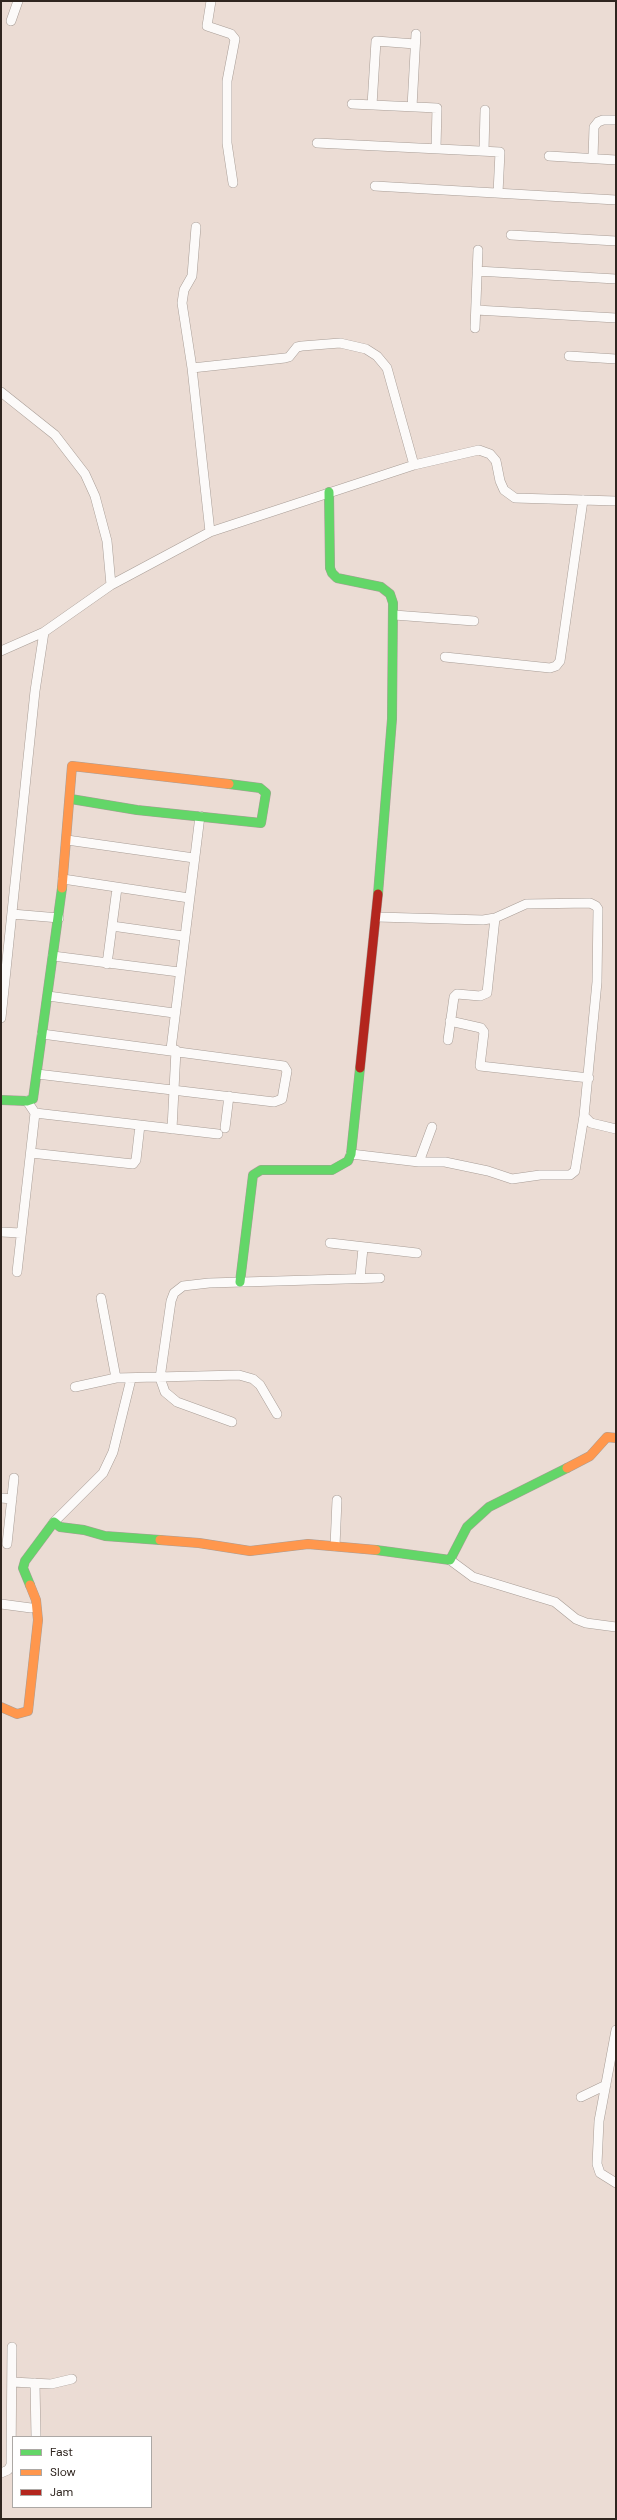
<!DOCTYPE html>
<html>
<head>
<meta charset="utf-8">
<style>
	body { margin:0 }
	#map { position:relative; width:617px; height:2520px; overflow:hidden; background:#ebdcd4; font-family:"DM Sans",sans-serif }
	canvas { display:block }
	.frame { position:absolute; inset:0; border:2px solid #2f251f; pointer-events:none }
	.legend { position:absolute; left:12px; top:2436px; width:140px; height:72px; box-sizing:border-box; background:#fff; border:1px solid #aca8a5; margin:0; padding:5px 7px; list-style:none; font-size:12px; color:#2f251f }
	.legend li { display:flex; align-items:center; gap:8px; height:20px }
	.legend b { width:20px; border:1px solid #aca8a5 }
</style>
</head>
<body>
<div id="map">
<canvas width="617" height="2520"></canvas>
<div class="frame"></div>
<ul class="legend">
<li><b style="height:5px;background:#63d668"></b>Fast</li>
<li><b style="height:5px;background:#ff974d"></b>Slow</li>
<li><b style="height:5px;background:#b3261e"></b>Jam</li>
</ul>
</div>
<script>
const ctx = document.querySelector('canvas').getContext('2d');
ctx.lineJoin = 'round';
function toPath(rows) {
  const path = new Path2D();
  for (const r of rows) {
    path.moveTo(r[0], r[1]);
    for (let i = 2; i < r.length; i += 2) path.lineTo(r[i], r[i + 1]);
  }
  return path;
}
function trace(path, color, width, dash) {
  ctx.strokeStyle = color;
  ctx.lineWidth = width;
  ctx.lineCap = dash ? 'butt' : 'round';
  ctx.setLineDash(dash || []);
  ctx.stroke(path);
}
const street = toPath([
	[211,1,207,26,231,34,235,39,227,81,227,143,233,183],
	[11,21,18,1],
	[352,104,437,108,436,148],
	[372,105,376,41,415,44],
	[412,107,416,34],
	[317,143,500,152,498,193],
	[484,151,485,110],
	[549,156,616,160],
	[593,158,594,127,598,122,603,120,616,120],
	[375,186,616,200],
	[196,227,192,276,184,290,182,303,192,368,210,532],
	[511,235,616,241],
	[477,271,616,279],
	[476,310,616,318],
	[475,328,478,250],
	[569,356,616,359],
	[192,368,285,358,289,357,297,347,302,346,340,343,366,349,377,356,387,368,414,465],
	[1,392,55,435,85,474,95,496,107,541,111,585],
	[394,615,474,621],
	[1,651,44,632,111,585,210,532,414,465,479,450,490,454,496,461,500,481,504,490,515,498,616,501],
	[445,657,550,668,556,666,560,661,583,500],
	[67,840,194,858],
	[63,879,189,898],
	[12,914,59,918],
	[377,917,483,920,495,918,526,904,590,903,596,906,598,909,597,982,584,1116,591,1123,616,1129],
	[112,926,183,936],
	[53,956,179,972],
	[107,964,117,888],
	[48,996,174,1013],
	[1,1018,35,691,44,632],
	[450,1021,481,1028,484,1032,480,1066,589,1078],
	[448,1040,454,997,457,994,480,996,487,993,495,918],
	[171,1049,200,816],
	[37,1074,274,1102,282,1099,287,1071,284,1066,42,1034],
	[35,1113,218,1134],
	[225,1128,229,1096],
	[172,1129,176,1050],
	[31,1153,133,1164,136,1160,140,1125],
	[351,1154,419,1162,445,1162,488,1171,512,1179,540,1175,570,1175,575,1171,584,1116],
	[419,1162,432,1127],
	[1,1232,21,1233],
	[330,1243,417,1253],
	[17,1272,35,1113,27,1101],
	[360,1278,363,1248],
	[101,1298,116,1378],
	[75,1387,116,1378,239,1375,253,1379,260,1385,277,1414],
	[232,1422,177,1402,165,1392,160,1378,171,1301,174,1293,183,1286,209,1283,380,1278],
	[1,1498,12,1499],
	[54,1522,103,1473,113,1452,131,1379],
	[7,1544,14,1478],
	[335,1546,337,1500],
	[450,1560,473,1577,555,1602,576,1619,586,1623,616,1627],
	[1,1604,31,1608],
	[616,2030,599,2121,597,2164,600,2173,616,2183],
	[581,2097,606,2085],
	[12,2382,51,2384,72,2379],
	[35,2383,36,2437],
	[1,2473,8,2470,11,2465,12,2347]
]);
const fast = toPath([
	[329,492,330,568,332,573,337,578,381,587,390,594,393,603,392,719,378,894],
	[71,799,137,810,261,823,266,793,260,788,229,784],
	[1,1100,27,1101,33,1099,62,888],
	[240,1282,253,1175,261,1170,332,1170,348,1161,351,1154,360,1068],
	[376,1550,450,1560,467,1527,489,1507,567,1468],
	[30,1585,23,1568,25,1561,54,1522,60,1527,84,1530,105,1536,160,1540]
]);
const slow = toPath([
	[62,888,72,766,229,784],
	[567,1468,590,1456,607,1437,616,1438],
	[160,1540,199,1543,250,1551,308,1544,376,1550],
	[1,1707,17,1714,28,1711,38,1620,36,1600,30,1585]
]);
const jam = toPath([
	[360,1068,378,894]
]);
trace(street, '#a89d96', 10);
trace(fast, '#a89d96', 10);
trace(slow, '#a89d96', 10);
trace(jam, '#a89d96', 10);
trace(street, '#fcfaf9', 9);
trace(fast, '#63d668', 9);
trace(slow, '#ff974d', 9);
trace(jam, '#b3261e', 9);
</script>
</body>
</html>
